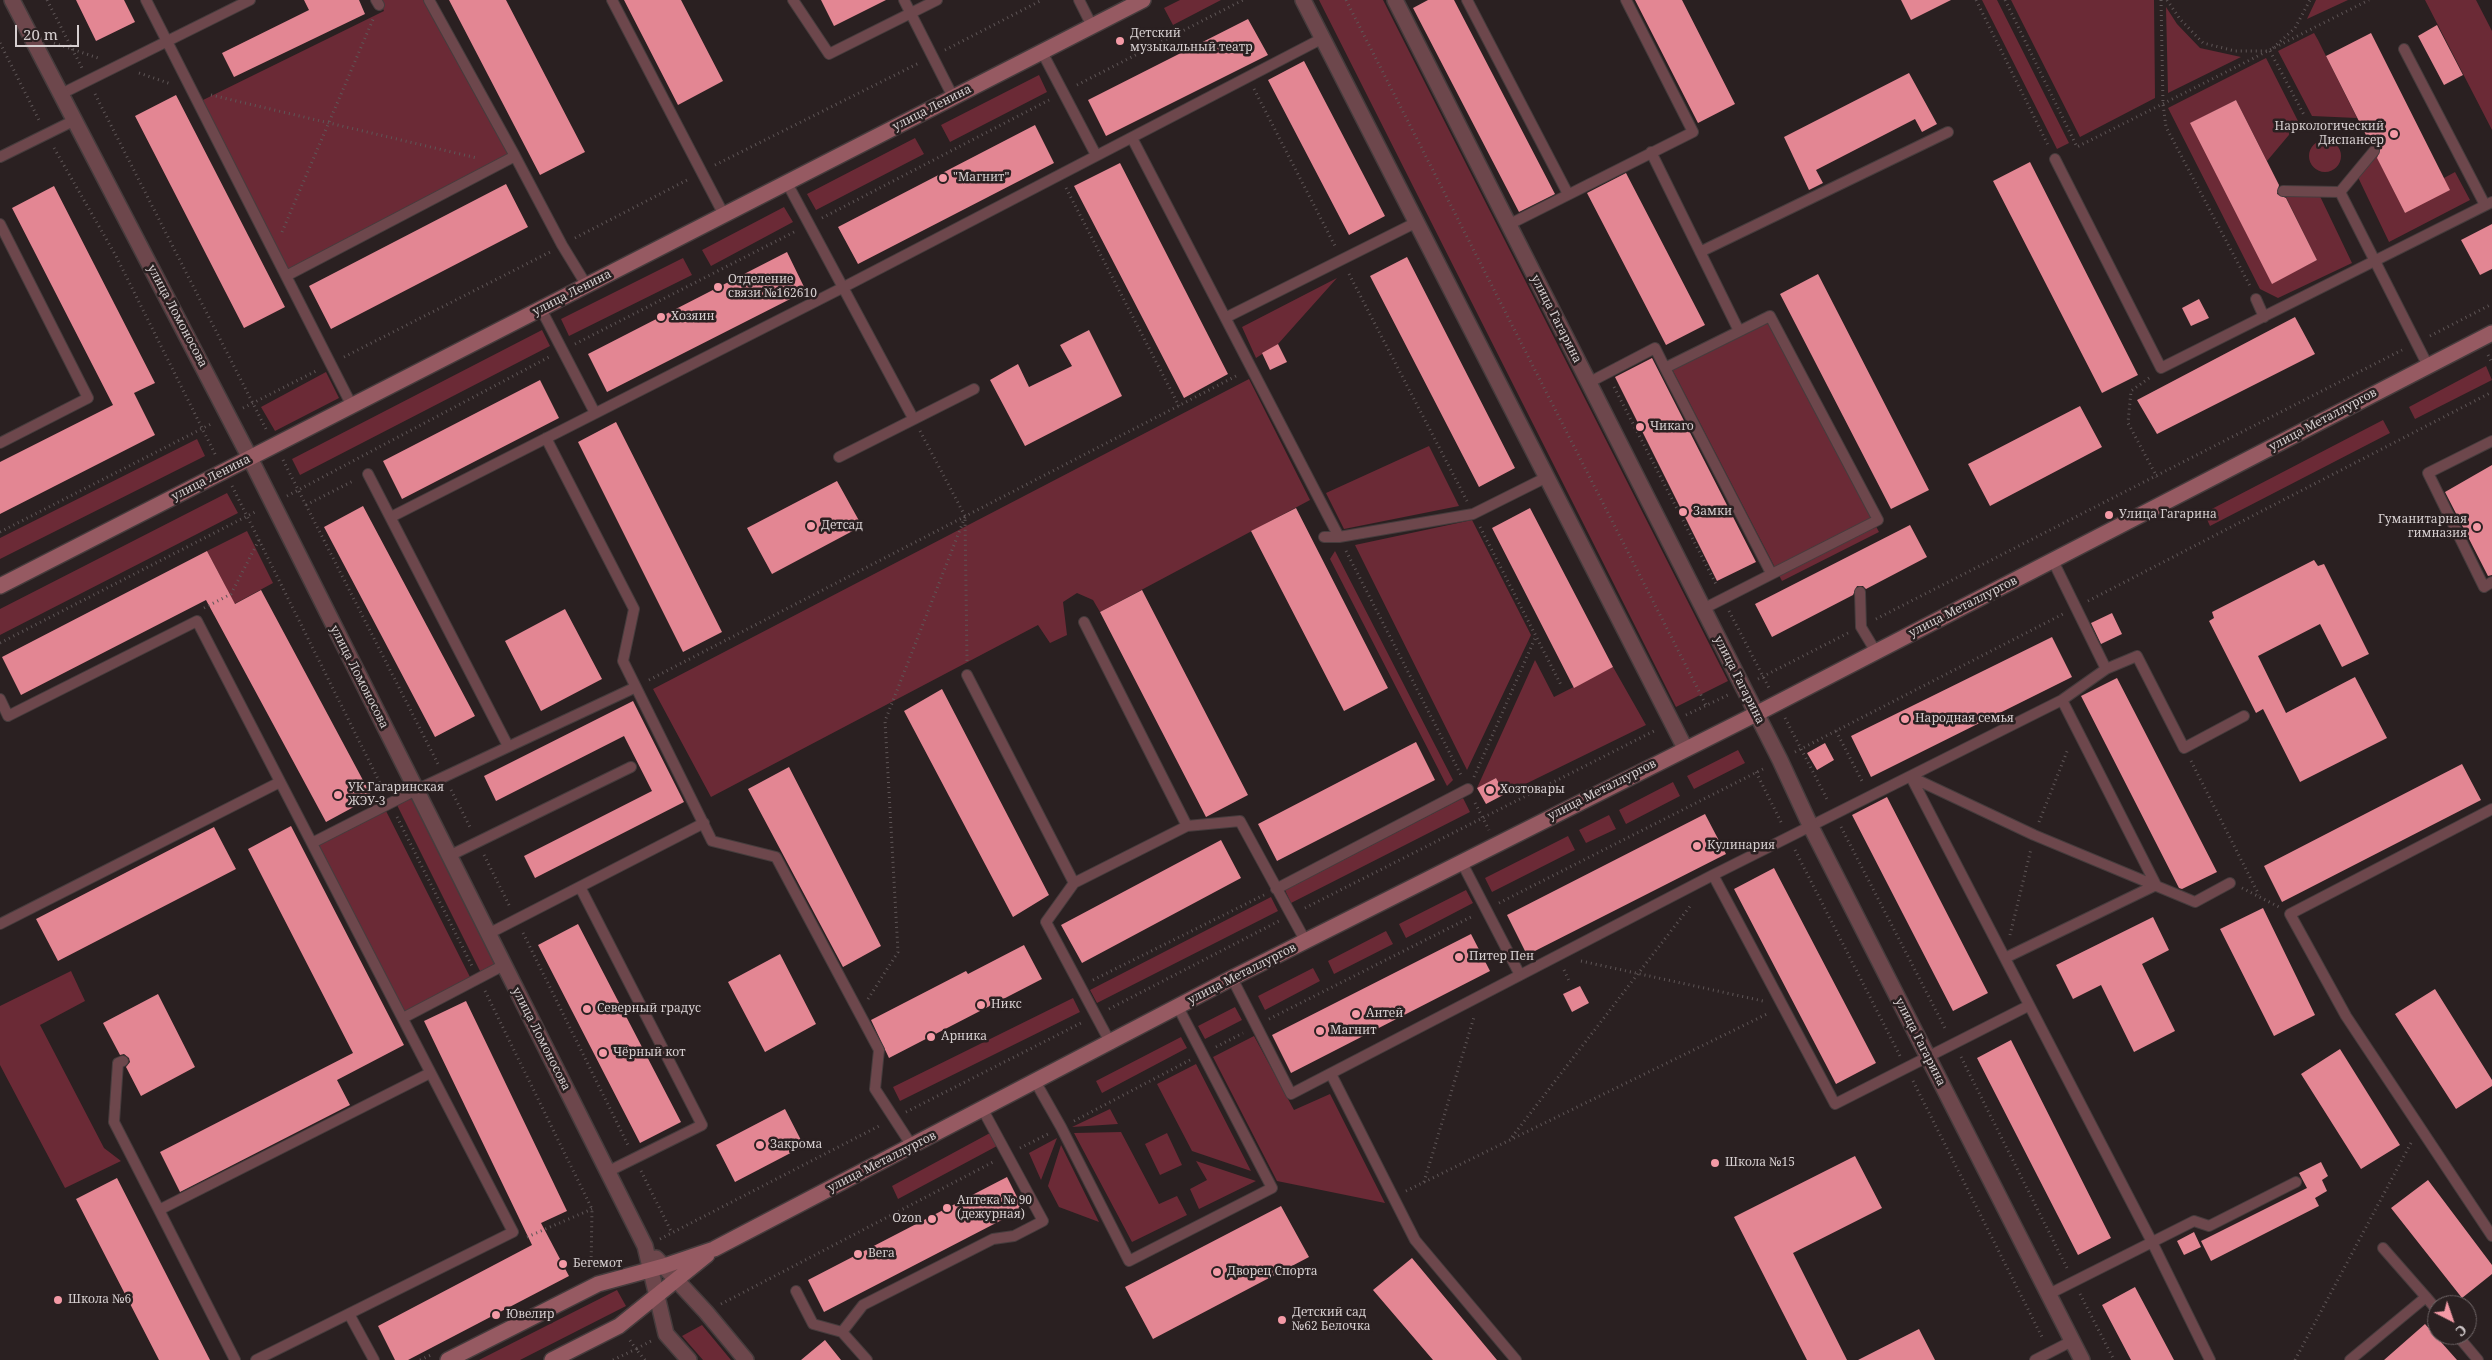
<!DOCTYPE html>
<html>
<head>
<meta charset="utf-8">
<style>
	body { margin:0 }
	#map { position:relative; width:2492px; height:1360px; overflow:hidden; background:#2a2021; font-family:"Noto Serif",serif }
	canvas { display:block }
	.north { position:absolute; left:2427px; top:1295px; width:50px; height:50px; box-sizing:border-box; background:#2a2021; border:1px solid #6f6667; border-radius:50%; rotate:139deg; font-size:14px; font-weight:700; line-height:20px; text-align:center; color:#d6cfd0 }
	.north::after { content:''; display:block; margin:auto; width:18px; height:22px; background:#f49aa6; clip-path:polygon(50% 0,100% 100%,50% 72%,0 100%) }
	.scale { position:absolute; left:15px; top:25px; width:64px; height:22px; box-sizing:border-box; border:2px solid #d6cfd0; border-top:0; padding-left:6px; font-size:15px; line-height:18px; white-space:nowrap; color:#d6cfd0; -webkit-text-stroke:4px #2a2021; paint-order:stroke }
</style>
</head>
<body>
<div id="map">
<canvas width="2492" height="1360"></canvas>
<div class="north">С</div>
<div class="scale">20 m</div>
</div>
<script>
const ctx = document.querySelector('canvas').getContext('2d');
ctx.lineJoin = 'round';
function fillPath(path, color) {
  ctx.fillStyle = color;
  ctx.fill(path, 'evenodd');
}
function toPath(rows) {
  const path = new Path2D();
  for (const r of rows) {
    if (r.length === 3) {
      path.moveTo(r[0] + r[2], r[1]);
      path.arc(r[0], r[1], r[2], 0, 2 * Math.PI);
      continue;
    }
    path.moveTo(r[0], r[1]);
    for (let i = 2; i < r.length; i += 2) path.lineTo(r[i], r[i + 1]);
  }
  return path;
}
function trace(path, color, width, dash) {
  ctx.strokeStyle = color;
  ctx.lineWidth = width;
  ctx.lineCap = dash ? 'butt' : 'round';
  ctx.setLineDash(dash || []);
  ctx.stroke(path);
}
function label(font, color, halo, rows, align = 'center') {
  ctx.font = font + ' "Noto Serif",serif';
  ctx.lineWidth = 5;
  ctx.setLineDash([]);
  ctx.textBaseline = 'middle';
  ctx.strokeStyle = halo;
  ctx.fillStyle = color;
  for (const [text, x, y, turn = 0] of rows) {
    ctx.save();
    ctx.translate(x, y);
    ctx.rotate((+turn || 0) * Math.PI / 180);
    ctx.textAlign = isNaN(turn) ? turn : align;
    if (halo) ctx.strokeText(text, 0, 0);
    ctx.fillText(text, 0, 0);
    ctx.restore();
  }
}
const green = toPath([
	[379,0,425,0,510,154,288,271,201,101,384,11],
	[1180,0,1221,0,1173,25,1164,8],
	[1319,0,1383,0,1728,681,1676,707],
	[1982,0,1997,0,2069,143,2057,149],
	[2011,0,2154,0,2155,98,2080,137],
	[2316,0,2348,0,2307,19],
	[2425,0,2476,0,2492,31,2492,130],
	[2166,7,2177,24,2200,48,2241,57,2168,93],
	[2314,33,2318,40,2357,118,2312,116,2278,51],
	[2266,58,2299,123,2267,161,2236,100,2191,123,2272,283,2317,260,2283,191,2318,192,2352,263,2278,298,2260,289,2168,108],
	[1039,75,1047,92,950,142,941,125],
	[915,138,924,154,816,210,807,194],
	[2325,156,16],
	[2374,151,2405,213,2444,178,2455,172,2470,200,2389,242,2356,173],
	[784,207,793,222,711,266,702,250],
	[683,258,692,275,569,336,561,319],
	[1337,278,1278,344,1256,358,1242,327],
	[1768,321,1879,532,1782,581,1672,369],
	[542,330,550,346,300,475,292,459],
	[2486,366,2492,380,2415,419,2409,407],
	[326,372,339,398,275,431,261,407],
	[1249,379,1310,500,1100,612,1093,600,1077,593,1063,602,1067,635,1050,643,1038,625,711,797,653,689],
	[2383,420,2390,433,2210,526,2204,513],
	[197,439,205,456,0,559,0,538],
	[1429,446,1459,506,1344,529,1326,493],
	[227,493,238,513,0,635,0,609],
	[1472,520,1531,635,1467,770,1355,545],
	[247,531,273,583,214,615,207,600,227,589,207,551],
	[1335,551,1453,780,1447,786,1330,559],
	[1535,660,1554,697,1613,667,1646,725,1505,794,1496,778,1477,788],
	[1738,750,1745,763,1694,789,1687,776],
	[1673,782,1680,796,1626,824,1619,810],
	[411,796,497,966,481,973,396,803],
	[1463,798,1470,812,1291,903,1285,890],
	[385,809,471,979,405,1014,316,846],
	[1609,815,1616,829,1586,843,1579,830],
	[1568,836,1575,850,1492,892,1485,878],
	[1466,890,1473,903,1406,938,1399,924],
	[1271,897,1278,911,1097,1003,1090,990],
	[1386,931,1393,944,1334,974,1328,961],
	[1313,968,1320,981,1265,1010,1258,996],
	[71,971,85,1001,40,1025,104,1148,121,1161,65,1188,0,1065,0,1006],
	[1073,998,1080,1012,900,1101,893,1087],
	[1235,1007,1242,1020,1205,1039,1198,1026],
	[1254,1036,1294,1110,1330,1094,1385,1203,1277,1181,1213,1057],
	[1181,1037,1187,1048,1102,1093,1096,1081],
	[1196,1064,1251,1171,1192,1151,1157,1084],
	[1110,1109,1118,1124,1072,1127],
	[1121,1132,1159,1204,1177,1196,1187,1215,1132,1242,1074,1133],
	[990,1133,997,1146,898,1199,892,1186],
	[1167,1133,1182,1165,1160,1175,1145,1144],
	[1057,1138,1041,1180,1029,1153],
	[1061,1145,1099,1222,1059,1207,1048,1186],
	[1196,1161,1256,1181,1199,1209,1190,1189,1207,1180],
	[617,1290,626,1306,520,1360,479,1360],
	[702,1325,731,1360,703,1360,682,1336]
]);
const building = toPath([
	[76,0,124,0,135,22,96,41],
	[304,0,359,0,365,14,234,77,222,53,309,10],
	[449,0,506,0,585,152,540,175],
	[624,0,681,0,723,81,678,105],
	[821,0,886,0,834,26],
	[1428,0,1454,0,1555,194,1519,212,1413,8],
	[1635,0,1682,0,1735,104,1698,123],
	[1901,0,1951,0,1911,20],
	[1248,19,1268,55,1106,136,1088,100],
	[2437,25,2463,75,2444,85,2418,36],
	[2371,33,2450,190,2405,213,2377,158,2380,148,2376,144,2371,145,2326,56],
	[1304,61,1385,216,1349,235,1268,80],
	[1909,73,1937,124,1922,132,1915,119,1816,170,1823,183,1809,190,1784,137],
	[176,95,285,307,244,328,135,116],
	[2236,100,2279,185,2277,194,2286,198,2317,260,2272,284,2190,123],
	[1035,125,1054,163,858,264,838,227],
	[2030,162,2138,375,2102,393,1993,181],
	[1120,163,1228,374,1184,398,1074,186],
	[1626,173,1705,325,1666,345,1587,193],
	[506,184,528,227,331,329,309,286],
	[54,186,155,383,134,393,155,435,0,514,0,462,113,405,12,208],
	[2492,224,2492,269,2480,275,2461,240],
	[787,252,806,291,607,392,588,354],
	[1407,257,1515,468,1479,487,1370,276],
	[1818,274,1929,490,1891,509,1780,294],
	[2199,299,2209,318,2191,326,2182,308],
	[2295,317,2315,354,2157,434,2137,400],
	[1089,330,1122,396,1025,446,990,380,1018,364,1029,387,1072,366,1060,345],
	[1278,344,1287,362,1270,370,1262,353],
	[1652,358,1756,562,1717,581,1615,377],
	[540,380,559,418,402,499,383,461],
	[2080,406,2102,447,1990,506,1968,464],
	[616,422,722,632,683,652,578,442],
	[2492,465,2492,575,2488,576,2445,492],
	[837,481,862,526,772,574,747,528],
	[363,506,475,716,435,737,324,527],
	[1296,508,1388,688,1344,711,1251,531],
	[1530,508,1613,667,1574,688,1492,528],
	[1910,525,1927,557,1866,589,1863,586,1857,586,1853,595,1772,637,1755,604],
	[207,551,235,604,261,590,372,797,326,822,206,600,21,695,2,657],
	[2314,560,2318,566,2324,564,2369,654,2342,667,2320,624,2258,656,2286,713,2355,677,2387,738,2300,782,2263,709,2256,713,2209,621,2214,618,2212,612],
	[1142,590,1248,795,1206,817,1100,612],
	[565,609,602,679,541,711,505,641],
	[2112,613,2122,634,2101,644,2091,623],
	[2052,637,2072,677,1871,777,1851,736],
	[2117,678,2217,872,2182,889,2179,888,2081,696],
	[942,689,1049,895,1013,917,904,711],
	[633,701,684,802,535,878,524,856,652,791,624,736,496,801,484,776],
	[1416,742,1435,780,1277,861,1258,824],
	[1825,743,1834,760,1817,770,1807,753],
	[2462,764,2481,800,2282,902,2264,866],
	[789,767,881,946,843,967,748,789],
	[1496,778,1505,794,1486,804,1477,788],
	[1887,797,1988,993,1953,1011,1852,815],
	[1705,814,1726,854,1527,955,1507,915],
	[291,826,404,1045,337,1080,350,1105,180,1192,160,1152,353,1053,248,849],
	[214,827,236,869,58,961,36,919],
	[1221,840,1241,878,1082,963,1061,925],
	[1774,868,1876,1063,1836,1084,1734,889],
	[2263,908,2315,1015,2274,1036,2220,929],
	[2153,917,2169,950,2142,964,2175,1031,2134,1052,2101,985,2073,999,2056,965],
	[578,924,681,1122,640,1143,538,945],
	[1471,934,1490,971,1291,1073,1272,1035],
	[1024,945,1042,979,889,1058,871,1020,966,971,968,974],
	[780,954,816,1024,765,1052,728,982],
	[1580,986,1589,1003,1572,1012,1563,994],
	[2435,989,2492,1080,2492,1086,2456,1109,2395,1014],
	[158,994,195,1067,141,1096,126,1067,130,1062,129,1058,124,1054,120,1055,103,1023],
	[466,1001,567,1211,541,1223,569,1276,408,1360,395,1360,378,1326,532,1245,424,1021],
	[2011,1040,2111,1238,2078,1255,1977,1058],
	[2340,1049,2400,1145,2361,1169,2301,1074],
	[785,1109,804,1146,735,1182,716,1145],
	[1855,1156,1882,1208,1793,1253,1847,1360,1807,1360,1734,1217],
	[2321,1162,2328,1176,2322,1180,2327,1191,2315,1198,2319,1206,2211,1261,2201,1241,2307,1188,2299,1173],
	[1007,1177,1023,1209,824,1312,808,1280],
	[117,1178,210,1360,159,1360,76,1199],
	[2428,1180,2492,1265,2492,1274,2462,1298,2391,1208],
	[1281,1206,1309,1257,1153,1339,1125,1287],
	[2194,1232,2201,1247,2184,1255,2177,1241],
	[1412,1258,1497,1360,1433,1360,1373,1290],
	[2135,1287,2174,1360,2131,1360,2102,1305],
	[2425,1324,2457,1360,2384,1360],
	[1919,1329,1935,1360,1858,1360],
	[825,1340,841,1360,801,1360]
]);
const path = toPath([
	[47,0,82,68],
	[1346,0,1706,705],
	[1976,0,2049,147],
	[2005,0,2077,147,2369,0],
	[2161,0,2163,104,2166,127,2250,286],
	[2167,0,2180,19,2203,43,2235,51,2268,51],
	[0,43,39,120],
	[54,43,98,58],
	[2273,48,2295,28,2310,0],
	[945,50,1042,0],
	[2270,51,2304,115],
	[139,73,171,84],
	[1077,85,1243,0],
	[1254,89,1335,246],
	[95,94,267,431],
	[211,95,477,158],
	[54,148,116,256,216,456],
	[715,165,919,63],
	[1066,188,1179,406],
	[822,218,1049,100],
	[282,232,374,17],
	[575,238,689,179],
	[1349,274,1467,501],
	[2430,336,2492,304],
	[575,344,796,231],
	[2488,355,2492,363],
	[344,357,550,252],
	[2149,378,2131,391,2128,423,2157,477],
	[1614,387,1717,586],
	[243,408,318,370],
	[920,431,965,516,967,662],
	[283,460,438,764],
	[232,486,383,789],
	[287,496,549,357],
	[306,505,355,480],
	[1480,527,1561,685],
	[0,532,213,423],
	[1346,551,1462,777],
	[2088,601,2492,392],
	[204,608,231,594,259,540],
	[1729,611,1769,688],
	[1876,619,2402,350],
	[0,643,257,511],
	[1758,679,1848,633],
	[649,680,1238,375],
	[1686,715,1728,695],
	[1785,718,1828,801],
	[1836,731,1863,783],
	[1795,752,2063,614],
	[2191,761,2259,895],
	[1756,772,1782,824],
	[1474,777,1536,636],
	[451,790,471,829],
	[1475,803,1489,830],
	[397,817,472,966],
	[2039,822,2068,749],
	[1841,827,1946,1030],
	[1795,850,1900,1056],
	[484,855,510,907],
	[2242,888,2279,907],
	[1499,903,1765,768],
	[1305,908,1656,730],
	[523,933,628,1145],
	[2010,935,2031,849],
	[1581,961,1763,1001],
	[1564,970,1570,983],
	[1093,980,1264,895],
	[485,991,592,1209,591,1268],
	[868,999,898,952,885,721,965,517],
	[1109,1009,1279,921],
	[1269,1019,1473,916],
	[1216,1047,1243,1033],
	[1961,1057,2067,1268],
	[1913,1081,2043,1339],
	[906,1112,1083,1022],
	[1074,1121,1190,1060],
	[1512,1137,1691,905],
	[1020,1148,1048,1134],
	[641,1171,672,1233],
	[1424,1182,1474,1017],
	[1406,1191,1769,1013],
	[527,1237,592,1209],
	[660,1239,881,1125],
	[2080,1294,2114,1360],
	[721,1304,995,1161],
	[420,1360,431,1355],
	[613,1360,636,1349,629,1339],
	[645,1360,636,1349,651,1341],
	[2295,1360,2411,1143]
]);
const lane = toPath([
	[146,0,286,276,515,156,429,0],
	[376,0,379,5],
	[612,0,724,215],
	[793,0,829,54,937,0],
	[904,0,953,97],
	[1079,0,1092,26],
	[1467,0,1568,194],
	[2404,49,2485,205],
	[1042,52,1096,155],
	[61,94,250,0],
	[1132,138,1339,537],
	[2374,151,2340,192,2428,366],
	[1651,152,1739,331],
	[515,156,562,245,587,286],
	[0,157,75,120],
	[2055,159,2161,368,2492,202],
	[787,183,913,418],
	[2283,191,2340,192],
	[0,224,88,398,0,443],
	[1508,225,1693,132,1626,0],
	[1700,252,1948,132],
	[286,276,352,406],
	[2256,299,2264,317],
	[541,309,595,413],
	[1227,317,1417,222],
	[1588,383,1655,348,1665,368],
	[546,438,634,609,623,661,712,841,776,857,879,1050,875,1089,912,1146],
	[2492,441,2428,473,2484,587,2492,582],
	[839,457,974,389],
	[368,474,508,746],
	[391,517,842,288,1323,38],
	[1324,537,1339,537,1473,514,1545,478],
	[1860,592,1861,627,1876,652],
	[1703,609,1878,520,1770,316,1665,368,1771,573],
	[1084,622,1187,826],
	[2106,669,2137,656,2184,748,2244,716],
	[967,675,1074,883],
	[0,699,8,716,197,621,513,1232,256,1360],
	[1911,777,2152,1242,2210,1360],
	[1911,777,2034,835,2195,902,2230,883],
	[2492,809,2290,914,2346,1016,2492,1236],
	[312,843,416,790,636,687],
	[449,856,631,767],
	[1461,861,1520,975],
	[580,887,702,1125,607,1172],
	[1276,889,1468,789],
	[0,924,280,782],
	[488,934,704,823],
	[2005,958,2156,885,2062,700],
	[1232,978,1291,1094,1713,875],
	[2028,1006,1835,1104,1713,875,2062,700,2106,669,2053,561],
	[403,1018,504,965],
	[1111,1044,1046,922,1074,883,1187,826,1240,821,1306,942],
	[123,1061,118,1063,114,1122,159,1210],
	[1331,1074,1415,1240,1516,1360],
	[1035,1081,1061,1127,1129,1261,1272,1188,1178,1007],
	[2383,1248,2426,1297],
	[796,1291,813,1324,842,1332],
	[2049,1294,2194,1221,2209,1226,2296,1182],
	[349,1314,374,1360],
	[2457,1335,2478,1360],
	[235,1360,159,1210,430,1073],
	[867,1360,842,1332,863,1305,993,1239,1014,1236,1043,1221,983,1110],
	[2035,1360,2072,1341],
	[2350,1360,2426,1297,2437,1310]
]);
const street = toPath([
	[12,0,250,458,645,1246,666,1334,689,1360],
	[1303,0,1685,748],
	[1395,0,1780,760,1811,827,2082,1360],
	[656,1258,706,1312,746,1360]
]);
const secondary = toPath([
	[0,586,1143,0],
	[448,1360,598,1284,664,1266,714,1249,1232,978,1756,714,2492,333],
	[552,1360,619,1326,707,1255]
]);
const markers = [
	[1120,41,5,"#f49aa6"],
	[2394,134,5,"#f49aa6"],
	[943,178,5,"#f49aa6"],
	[718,287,5,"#f49aa6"],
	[661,317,5,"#f49aa6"],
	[1640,427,5,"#f49aa6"],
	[1683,512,5,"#f49aa6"],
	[2109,515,5,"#f49aa6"],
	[811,526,5,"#f49aa6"],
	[2477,527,5,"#f49aa6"],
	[1905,719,5,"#f49aa6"],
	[1490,790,5,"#f49aa6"],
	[338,795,5,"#f49aa6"],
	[1697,846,5,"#f49aa6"],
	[1459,957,5,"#f49aa6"],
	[981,1005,5,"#f49aa6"],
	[587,1009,5,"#f49aa6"],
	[1356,1014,5,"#f49aa6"],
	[1320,1031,5,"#f49aa6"],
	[931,1037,5,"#f49aa6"],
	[603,1053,5,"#f49aa6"],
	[760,1145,5,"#f49aa6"],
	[1715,1163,5,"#f49aa6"],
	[947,1208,5,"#f49aa6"],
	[932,1219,5,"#f49aa6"],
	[858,1254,5,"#f49aa6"],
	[563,1264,5,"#f49aa6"],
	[1217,1272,5,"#f49aa6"],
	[58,1300,5,"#f49aa6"],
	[496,1315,5,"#f49aa6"],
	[1282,1320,5,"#f49aa6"]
];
const poiNames = [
	["Детский",1130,34],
	["музыкальный театр",1130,48],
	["Наркологический",2384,127,"right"],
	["Диспансер",2384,141,"right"],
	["\"Магнит\"",953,178],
	["Отделение",728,280],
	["связи №162610",728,294],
	["Хозяин",671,317],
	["Чикаго",1650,427],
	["Замки",1693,512],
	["Улица Гагарина",2119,515],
	["Гуманитарная",2467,520,"right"],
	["гимназия",2467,534,"right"],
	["Детсад",821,526],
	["Народная семья",1915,719],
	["УК Гагаринская",348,788],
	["ЖЭУ-3",348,802],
	["Хозтовары",1500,790],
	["Кулинария",1707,846],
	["Питер Пен",1469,957],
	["Никс",991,1005],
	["Северный градус",597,1009],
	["Антей",1366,1014],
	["Магнит",1330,1031],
	["Арника",941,1037],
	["Чёрный кот",613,1053],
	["Закрома",770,1145],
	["Школа №15",1725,1163],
	["Аптека № 90",957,1201],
	["(дежурная)",957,1215],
	["Ozon",922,1219,"right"],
	["Вега",868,1254],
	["Бегемот",573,1264],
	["Дворец Спорта",1227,1272],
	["Школа №6",68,1300],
	["Детский сад",1292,1313],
	["№62 Белочка",1292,1327],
	["Ювелир",506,1315]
];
const streetNames = [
	["улица Ленина",932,108,-27],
	["улица Ленина",572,293,-27],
	["улица Ломоносова",177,316,62],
	["улица Гагарина",1556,319,63],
	["улица Металлургов",2323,420,-28],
	["улица Ленина",211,478,-27],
	["улица Металлургов",1963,607,-27],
	["улица Ломоносова",359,677,63],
	["улица Гагарина",1739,680,63],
	["улица Металлургов",1602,790,-27],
	["улица Металлургов",1242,974,-27],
	["улица Ломоносова",541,1039,63],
	["улица Гагарина",1920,1042,63],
	["улица Металлургов",882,1162,-27]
];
fillPath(green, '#6b2a36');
fillPath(building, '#e38693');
trace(lane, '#463c3d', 12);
trace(street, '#463c3d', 18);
trace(secondary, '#463c3d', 18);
trace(path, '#5f5657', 3, [1, 4]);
trace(lane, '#6d474c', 10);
trace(street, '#6d474c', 15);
trace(secondary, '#965a62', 15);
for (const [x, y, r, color] of markers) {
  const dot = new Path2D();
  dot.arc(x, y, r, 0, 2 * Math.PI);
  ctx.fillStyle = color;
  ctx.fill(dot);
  trace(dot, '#2a2021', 2);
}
label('12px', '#d6cfd0', '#2a2021', poiNames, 'left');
label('12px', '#d6cfd0', '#2a2021', streetNames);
</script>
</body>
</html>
